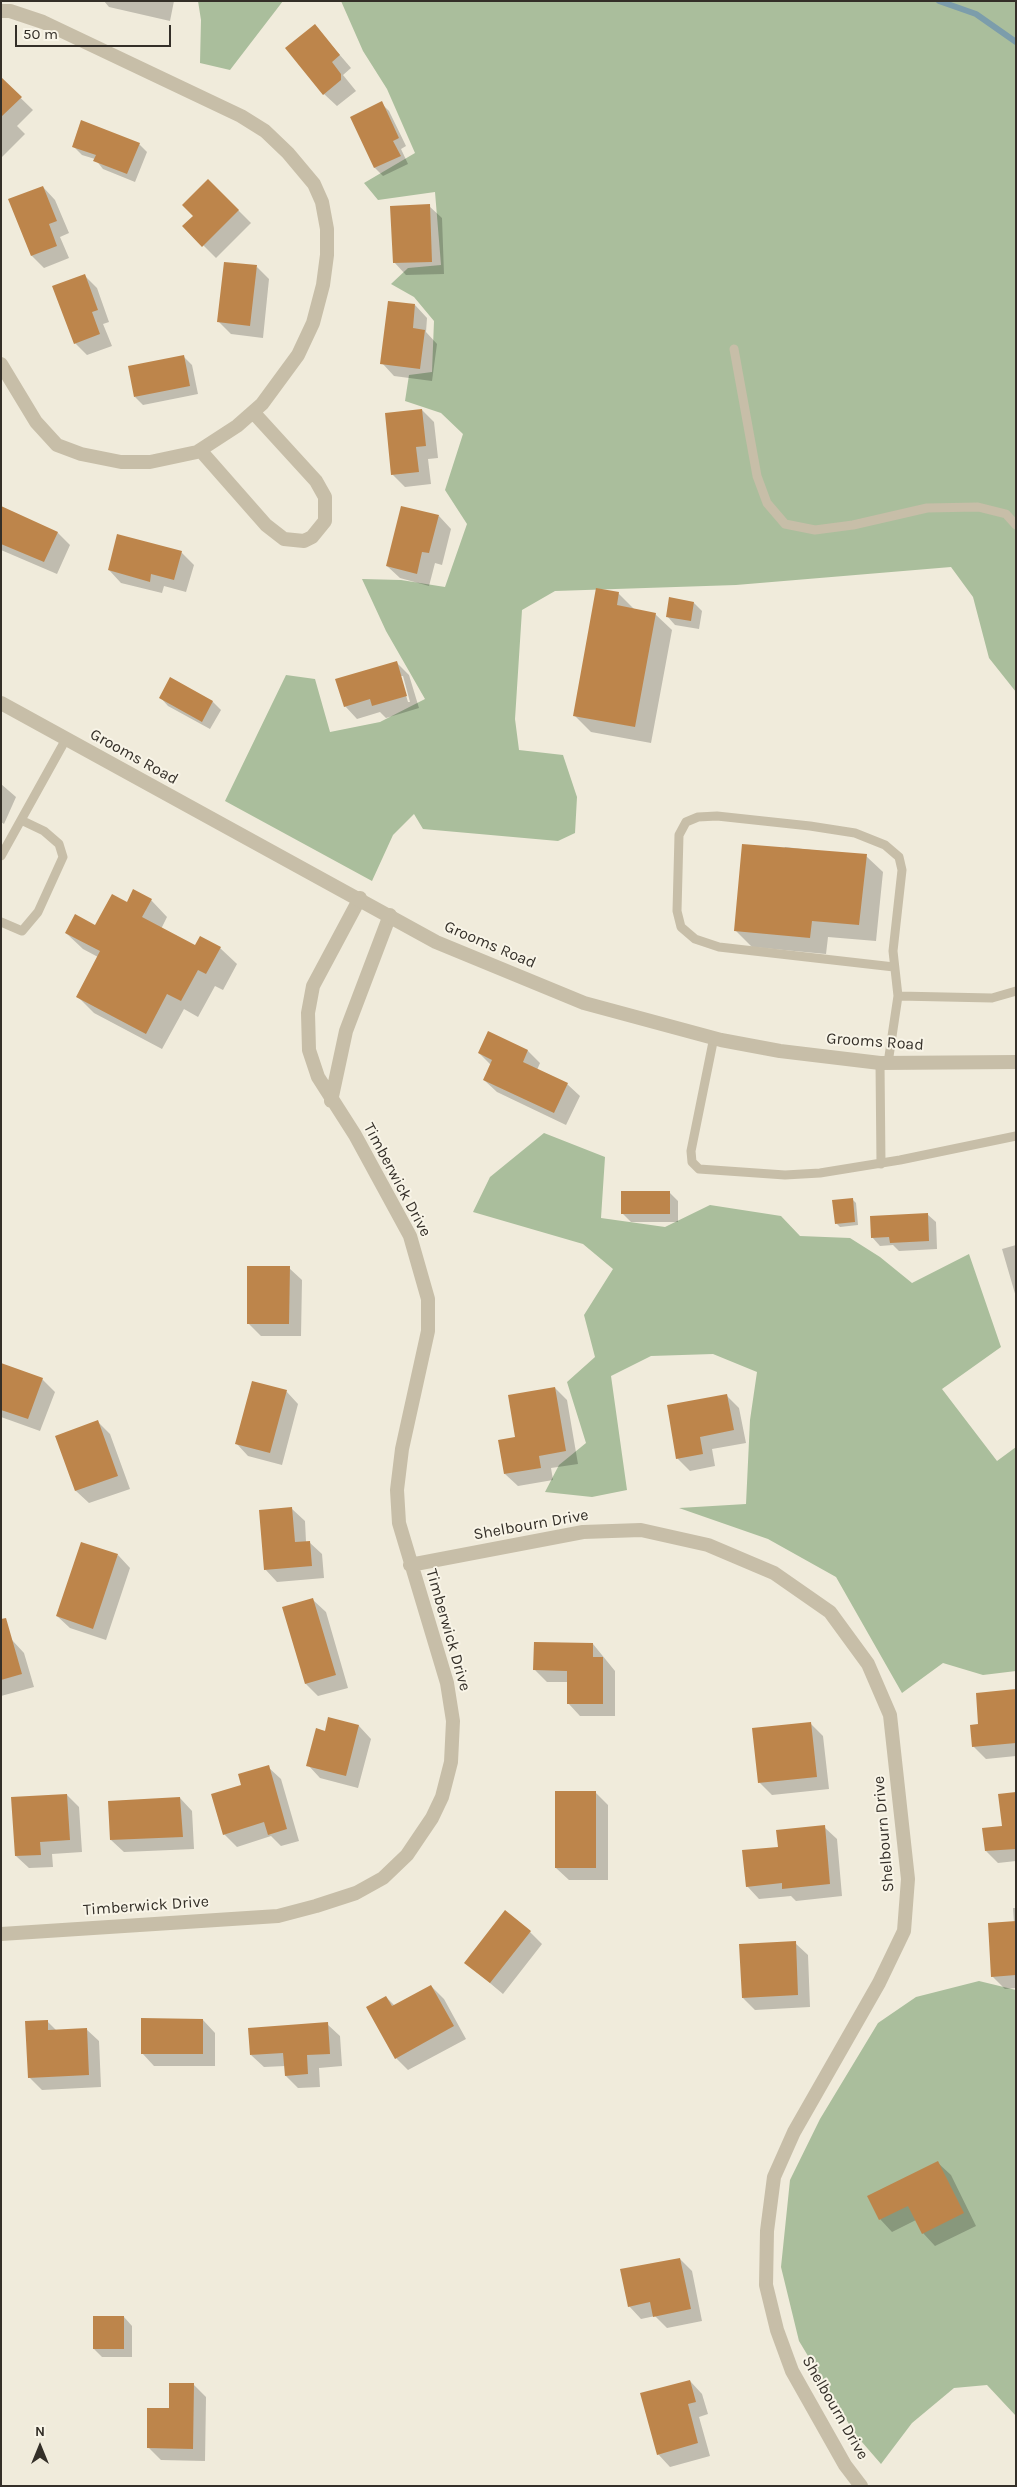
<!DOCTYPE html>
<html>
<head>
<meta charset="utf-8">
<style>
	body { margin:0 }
	#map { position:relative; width:1017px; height:2487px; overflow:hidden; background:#f0ebdb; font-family:Karla,sans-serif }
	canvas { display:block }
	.frame { position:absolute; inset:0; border:2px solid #342f28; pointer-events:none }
	.north { position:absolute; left:15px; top:2422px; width:50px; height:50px; -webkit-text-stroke:4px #f8f4e7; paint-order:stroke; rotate:0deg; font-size:14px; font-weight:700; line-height:20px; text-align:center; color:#342f28 }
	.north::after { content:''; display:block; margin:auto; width:18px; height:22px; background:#342f28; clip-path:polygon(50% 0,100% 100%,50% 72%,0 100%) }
	.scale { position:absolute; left:15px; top:25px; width:156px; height:22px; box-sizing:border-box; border:2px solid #342f28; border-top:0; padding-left:6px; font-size:15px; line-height:18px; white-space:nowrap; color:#342f28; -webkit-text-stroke:4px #f8f4e7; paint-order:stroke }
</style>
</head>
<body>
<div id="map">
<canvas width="1017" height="2487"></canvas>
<div class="frame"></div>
<div class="north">N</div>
<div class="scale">50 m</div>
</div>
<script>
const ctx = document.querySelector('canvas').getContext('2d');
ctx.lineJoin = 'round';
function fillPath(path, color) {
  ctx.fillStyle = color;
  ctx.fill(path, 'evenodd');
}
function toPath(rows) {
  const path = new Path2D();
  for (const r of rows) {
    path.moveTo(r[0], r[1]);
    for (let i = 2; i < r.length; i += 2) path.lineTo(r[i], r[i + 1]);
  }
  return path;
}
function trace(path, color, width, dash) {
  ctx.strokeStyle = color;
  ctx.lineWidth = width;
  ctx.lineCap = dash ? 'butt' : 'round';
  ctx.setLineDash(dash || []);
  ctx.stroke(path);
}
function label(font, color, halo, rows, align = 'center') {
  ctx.font = font + ' Karla,sans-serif';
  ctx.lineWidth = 4;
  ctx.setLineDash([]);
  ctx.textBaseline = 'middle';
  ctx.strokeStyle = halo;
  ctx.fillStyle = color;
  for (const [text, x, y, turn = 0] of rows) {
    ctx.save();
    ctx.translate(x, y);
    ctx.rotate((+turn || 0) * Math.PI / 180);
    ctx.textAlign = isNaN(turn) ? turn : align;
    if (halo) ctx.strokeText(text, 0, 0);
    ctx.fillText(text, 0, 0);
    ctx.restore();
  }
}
const green = toPath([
	[198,1,283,1,230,70,200,63,201,20],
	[341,1,1016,1,1016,692,989,658,973,597,951,567,736,585,555,591,522,610,515,719,519,750,563,755,577,797,575,833,558,841,423,829,414,814,393,835,372,881,225,801,286,675,315,679,330,732,380,722,425,699,386,631,362,579,401,580,445,587,467,524,445,490,463,434,441,413,405,401,409,375,432,372,434,321,414,297,391,284,408,268,441,265,435,192,378,200,364,183,415,153,387,89,363,51],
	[544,1133,605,1157,601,1218,665,1227,710,1205,781,1216,800,1236,850,1238,880,1257,912,1283,969,1254,1001,1347,942,1389,997,1461,1016,1447,1016,1671,983,1675,943,1663,902,1693,836,1577,768,1539,679,1508,746,1504,750,1420,757,1372,713,1354,651,1356,611,1376,627,1490,592,1497,545,1492,559,1465,586,1443,567,1382,595,1357,584,1315,613,1269,583,1244,473,1212,490,1177],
	[979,1981,1016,1990,1016,2416,987,2385,954,2388,912,2423,881,2464,855,2434,799,2341,781,2267,790,2180,820,2119,878,2023,916,1997]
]);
const shadow = toPath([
	[104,1,174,1,170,21,109,7],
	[315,26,351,68,343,75,356,91,337,106,324,94],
	[2,80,33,110,17,126,25,134,1,158],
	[381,103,389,111,406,146,401,149,408,164,383,176,375,168,351,117],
	[139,144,147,152,135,182,103,169,95,159,82,155,74,147],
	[208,180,251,223,216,258,184,226,195,216],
	[43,187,55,200,69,233,60,237,69,258,44,268,32,256,10,200],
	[429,206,442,218,444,274,406,275,394,262],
	[257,267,269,279,263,338,231,334,219,322],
	[84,275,97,288,109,322,103,324,112,346,87,355,75,343],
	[415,305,427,318,426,332,437,344,432,381,394,376,382,363],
	[183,356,192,365,198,394,143,405,135,397],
	[422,410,434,422,438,458,428,459,431,484,405,487,392,474],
	[1,508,58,533,70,545,57,574,1,550],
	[439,516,451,529,442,565,435,563,429,586,400,578,387,566],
	[181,552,194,565,186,592,164,586,162,593,121,583,109,570],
	[618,593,635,610,655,614,672,630,651,743,591,732,575,716],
	[694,603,702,611,699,629,675,625,667,616],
	[397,663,409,675,419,708,386,718,380,712,357,719,345,706],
	[400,676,403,676,410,702,408,702],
	[171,679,213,702,221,710,210,729,168,706,160,697],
	[1,784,16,797,4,824,1,822],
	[785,847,866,856,883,872,876,941,828,937,826,954,752,947,735,930],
	[151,900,167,917,161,929,196,947,220,948,237,964,223,990,215,986,198,1017,184,1009,162,1049,94,1013,77,996,98,957,83,949,66,933,95,927,127,903],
	[528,1051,540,1063,537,1070,567,1084,580,1096,566,1125,497,1092,484,1080,491,1065,479,1053],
	[669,1192,678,1201,678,1222,631,1222,623,1214],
	[852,1199,856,1203,858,1225,840,1227,836,1223],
	[927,1214,936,1222,937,1249,899,1251,893,1245,880,1246,872,1237],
	[1016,1245,1016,1297,1002,1249],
	[289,1268,302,1280,301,1336,261,1336,248,1323],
	[1,1364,42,1379,55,1392,40,1431,1,1417],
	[555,1388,567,1400,578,1464,551,1468,553,1480,518,1486,505,1474,516,1438],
	[286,1391,298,1404,282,1465,248,1456,236,1443],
	[727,1396,739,1408,746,1443,712,1449,715,1466,690,1471,677,1458],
	[98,1422,110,1434,130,1489,89,1503,76,1491,57,1436],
	[292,1509,305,1521,306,1542,309,1542,322,1554,324,1578,277,1582,265,1569],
	[118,1555,130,1568,106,1640,70,1628,57,1616],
	[313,1600,326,1612,348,1688,318,1696,306,1684,283,1608],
	[12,1640,24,1653,34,1687,1,1696,1,1643],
	[593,1644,615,1671,615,1716,580,1716,568,1703,568,1682,547,1682,535,1670],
	[1016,1691,1016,1756,986,1759,973,1746,980,1725],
	[329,1719,359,1726,371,1739,358,1788,320,1778,308,1765,326,1732],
	[811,1724,823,1736,829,1789,772,1795,759,1782],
	[268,1767,281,1779,299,1841,281,1846,271,1836,237,1847,224,1834,243,1786],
	[595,1792,608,1805,608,1880,569,1880,556,1868],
	[1016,1793,1016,1861,998,1863,986,1851,1003,1827],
	[67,1795,79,1807,82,1852,52,1854,53,1867,29,1868,16,1856],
	[180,1798,192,1811,194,1849,124,1852,111,1840],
	[824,1827,837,1839,842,1896,796,1901,791,1896,759,1899,747,1886,779,1848],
	[1013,1908,1016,1908,1016,1988,1005,1989,992,1976,1014,1923],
	[530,1932,542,1944,503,1994,466,1963],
	[795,1943,808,1955,810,2007,755,2010,743,1998],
	[431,1986,444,1999,466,2039,408,2070,396,2058,386,1997,395,2006],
	[203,2020,215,2033,215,2066,154,2066,142,2053],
	[47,2021,57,2031,86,2029,99,2041,101,2087,42,2090,29,2077],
	[327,2024,340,2036,342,2066,319,2068,320,2087,298,2088,286,2076,285,2066,264,2067,251,2055],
	[938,2163,951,2175,976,2226,935,2246,923,2233,916,2220,892,2232,880,2219],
	[680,2259,692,2271,702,2321,667,2328,655,2316,641,2319,629,2306],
	[124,2317,132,2326,132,2357,102,2357,94,2349],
	[690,2381,702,2394,708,2414,699,2417,710,2456,670,2467,658,2454],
	[193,2384,206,2397,205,2461,161,2460,148,2447,170,2409]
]);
const stream = toPath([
	[939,1,976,14,1016,42]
]);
const building = toPath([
	[315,24,340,55,332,62,341,74,341,80,323,95,285,48],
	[1,77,22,97,1,117],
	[382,101,399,138,393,141,401,156,374,168,350,117],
	[81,120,140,143,127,174,93,161,96,155,72,147],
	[208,179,239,210,202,247,182,226,193,216,182,205],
	[43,186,57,221,49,224,57,246,31,256,8,199],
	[430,204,432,262,393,263,390,206],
	[224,262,257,265,250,326,217,322],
	[85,274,98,310,92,312,100,334,74,344,52,286],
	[388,301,415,304,413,328,425,330,420,369,380,364],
	[184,355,190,386,134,397,128,366],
	[422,409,426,446,416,447,419,472,391,475,385,413],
	[1,506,58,532,44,562,1,544],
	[401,506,439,515,429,553,422,552,417,574,386,566],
	[117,534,182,551,174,580,151,574,150,582,108,570],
	[596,588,619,592,617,605,656,613,635,727,573,716],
	[669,597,694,602,691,621,666,617],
	[397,661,407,696,372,706,370,699,344,707,335,679],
	[170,677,213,701,202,722,159,698],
	[742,844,867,854,859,925,812,921,810,938,734,931],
	[133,889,152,899,142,917,195,945,200,936,221,947,206,974,198,970,181,1001,167,994,146,1034,76,997,100,951,65,933,75,914,95,925,112,894,127,902],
	[488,1031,528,1050,523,1062,568,1083,554,1113,483,1080,492,1060,478,1053],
	[621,1191,670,1191,670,1214,621,1214],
	[853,1198,855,1222,835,1224,832,1200],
	[928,1213,929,1241,890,1243,889,1237,871,1238,870,1216],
	[247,1266,290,1266,289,1324,247,1324],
	[1,1363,43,1378,28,1419,1,1410],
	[252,1381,287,1390,270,1453,235,1444],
	[555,1387,566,1451,539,1456,541,1468,504,1474,498,1440,515,1437,508,1395],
	[727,1394,734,1430,700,1437,703,1454,676,1459,667,1405],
	[98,1420,118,1476,75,1491,55,1436],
	[292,1507,295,1542,310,1541,312,1566,264,1570,259,1510],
	[81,1542,118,1554,93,1629,56,1616],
	[313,1598,336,1675,305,1684,282,1607],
	[6,1618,22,1674,1,1680,1,1619],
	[534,1642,593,1643,593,1657,603,1657,603,1704,567,1704,567,1671,533,1670],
	[1016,1689,1016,1743,972,1747,970,1725,978,1724,976,1693],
	[328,1717,359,1725,346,1776,306,1766,316,1728,325,1731],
	[811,1722,817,1777,758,1783,752,1728],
	[269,1765,287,1829,268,1835,264,1822,223,1835,211,1794,241,1785,238,1774],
	[555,1791,596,1791,596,1868,555,1868],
	[1016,1792,1016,1849,985,1851,982,1828,1002,1826,998,1794],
	[67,1794,70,1840,40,1842,41,1855,15,1856,11,1797],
	[180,1797,183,1837,110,1840,108,1801],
	[825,1825,830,1884,782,1889,782,1883,746,1887,742,1850,778,1847,776,1830],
	[505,1910,531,1931,490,1983,464,1963],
	[1016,1921,1016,1975,991,1977,988,1923],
	[796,1941,798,1995,742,1998,739,1944],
	[431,1985,454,2026,395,2059,366,2007,386,1996,392,2006],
	[141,2018,203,2019,203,2054,141,2054],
	[48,2020,48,2030,87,2028,89,2075,28,2078,25,2021],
	[328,2022,330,2054,307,2055,308,2074,285,2076,283,2053,250,2055,248,2028],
	[938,2161,964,2213,922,2234,908,2206,879,2220,867,2196],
	[680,2258,691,2309,653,2317,650,2302,628,2307,620,2269],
	[93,2316,124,2316,124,2349,93,2349],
	[690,2380,696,2402,688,2404,698,2443,657,2455,640,2393],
	[169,2383,194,2383,193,2449,147,2448,147,2408,169,2408]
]);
const service = toPath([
	[734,349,757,476,767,503,785,524,815,530,853,525,927,508,978,507,1006,514,1016,525],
	[1,856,66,739],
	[1,922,22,931,38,912,63,857,59,844,44,831,21,820],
	[894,967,719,947,695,939,681,927,677,911,679,835,686,822,698,817,717,816,810,826,855,833,885,845,899,857,902,870,893,951,898,996],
	[714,1037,691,1151,692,1162,699,1169,785,1175,820,1173,900,1160,1016,1136],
	[880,1063,881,1164],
	[888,1063,898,996,992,998,1016,991]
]);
const minor = toPath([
	[1,11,10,11,43,22,241,116,265,131,288,153,314,184,322,202,327,229,327,255,323,285,313,323,298,355,262,404,237,426,197,452,150,462,121,462,81,454,57,445,36,422,1,364],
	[200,450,266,525,284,539,304,541,312,537,325,521,325,497,316,481,253,412],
	[331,1101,346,1031,390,915],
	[410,1565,583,1532,641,1530,708,1545,774,1573,830,1612,868,1664,890,1715,908,1879,904,1931,879,1983,794,2132,774,2177,767,2231,766,2285,777,2330,792,2371,845,2465,861,2486],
	[1,1934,278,1916,316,1906,356,1893,383,1878,407,1855,432,1818,442,1797,451,1762,453,1721,447,1683,399,1523,397,1490,402,1449,428,1331,428,1299,410,1236,355,1135,318,1077,309,1050,308,1013,313,986,360,898]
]);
const tertiary = toPath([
	[1,703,436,942,584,1003,721,1040,780,1051,880,1063,1016,1062]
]);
const streetNames = [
	["Grooms Road",134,757,29],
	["Grooms Road",490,945,23],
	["Grooms Road",875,1042,4],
	["Timberwick Drive",397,1180,62],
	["Shelbourn Drive",531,1525,-10],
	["Timberwick Drive",448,1630,74],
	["Shelbourn Drive",884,1834,-95],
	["Timberwick Drive",146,1906,-4],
	["Shelbourn Drive",835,2408,60]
];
fillPath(green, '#aabe9c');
fillPath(shadow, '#0003');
trace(stream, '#7c9dab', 6);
fillPath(building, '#bd854b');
trace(service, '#c7bea8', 9);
trace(minor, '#c7bea8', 14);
trace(tertiary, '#c7bea8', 14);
label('16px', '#342f28', '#f8f4e7', streetNames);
</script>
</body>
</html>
